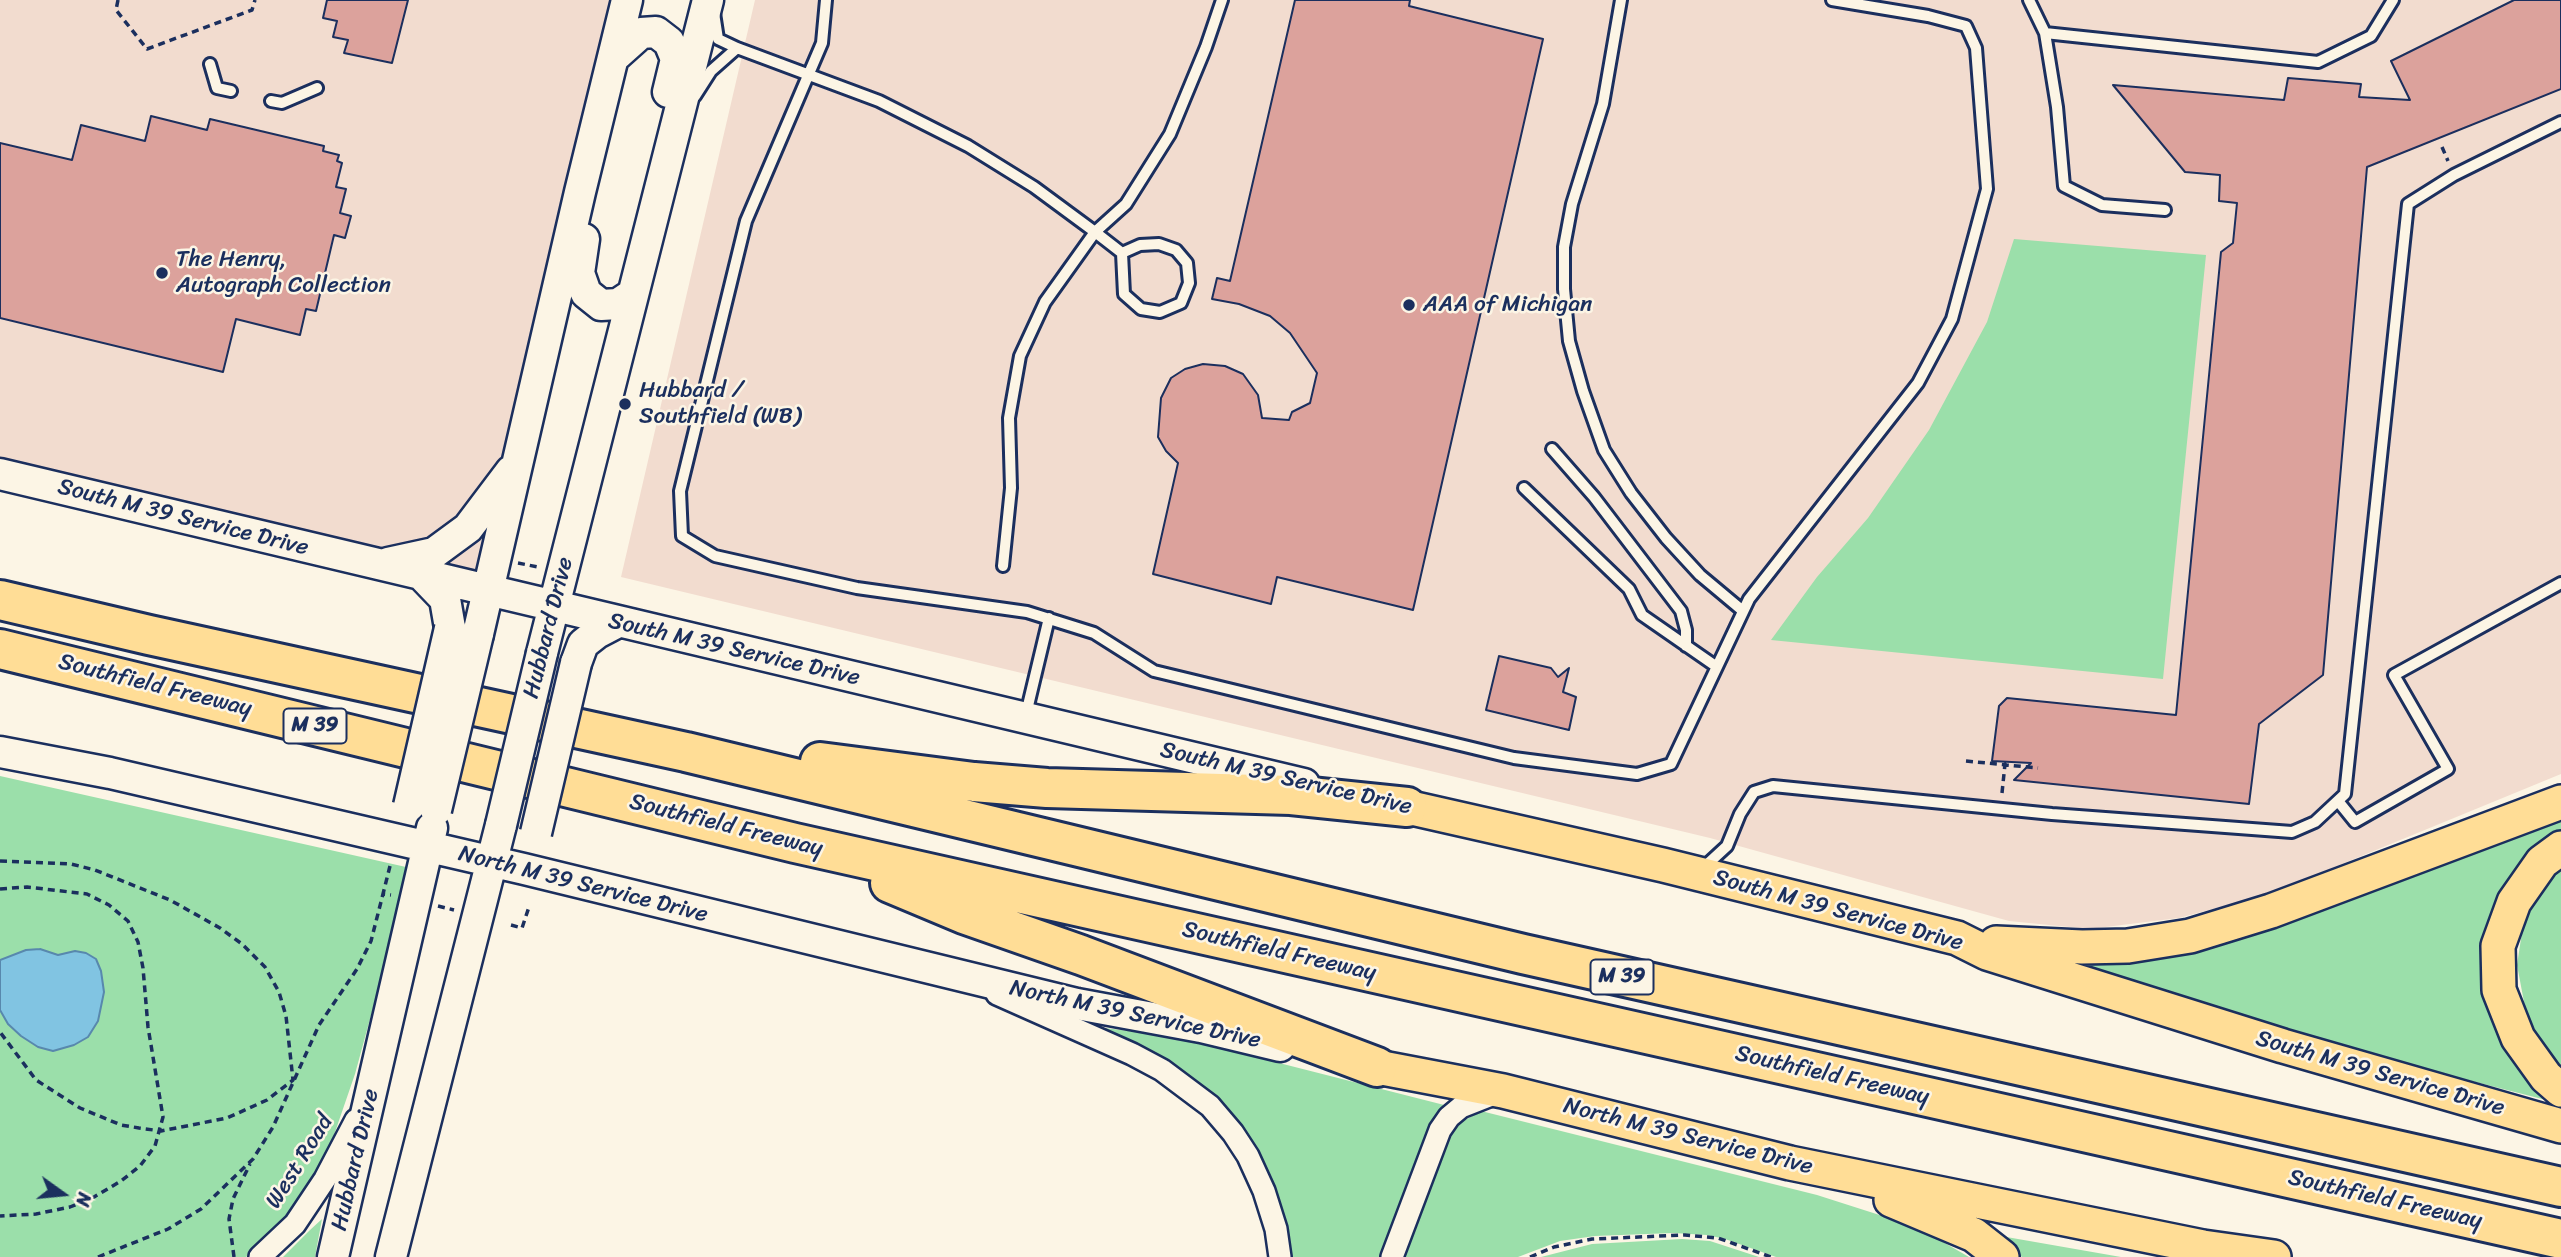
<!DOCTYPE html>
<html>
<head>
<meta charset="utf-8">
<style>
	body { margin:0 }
	#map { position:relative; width:2561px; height:1257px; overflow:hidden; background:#fcf5e5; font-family:Sriracha,sans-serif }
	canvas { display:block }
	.north { position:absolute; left:28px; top:1159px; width:70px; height:70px; -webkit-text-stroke:5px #fcf5e5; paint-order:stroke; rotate:105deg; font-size:19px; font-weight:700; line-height:28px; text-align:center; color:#1b2f5e }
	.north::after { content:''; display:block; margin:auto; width:24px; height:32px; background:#1b2f5e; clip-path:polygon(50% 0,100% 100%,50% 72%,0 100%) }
</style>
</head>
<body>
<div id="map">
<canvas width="2561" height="1257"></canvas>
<div class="north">N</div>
</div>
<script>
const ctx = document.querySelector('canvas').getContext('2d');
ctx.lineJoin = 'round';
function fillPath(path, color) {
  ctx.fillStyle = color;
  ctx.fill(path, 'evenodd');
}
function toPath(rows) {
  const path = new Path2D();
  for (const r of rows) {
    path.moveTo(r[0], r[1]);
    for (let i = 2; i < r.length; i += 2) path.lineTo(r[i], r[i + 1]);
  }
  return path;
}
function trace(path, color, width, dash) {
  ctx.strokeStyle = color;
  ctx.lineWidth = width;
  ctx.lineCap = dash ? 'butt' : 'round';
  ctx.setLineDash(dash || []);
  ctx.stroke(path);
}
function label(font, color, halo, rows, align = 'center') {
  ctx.font = font + ' Sriracha,sans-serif';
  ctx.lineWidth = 5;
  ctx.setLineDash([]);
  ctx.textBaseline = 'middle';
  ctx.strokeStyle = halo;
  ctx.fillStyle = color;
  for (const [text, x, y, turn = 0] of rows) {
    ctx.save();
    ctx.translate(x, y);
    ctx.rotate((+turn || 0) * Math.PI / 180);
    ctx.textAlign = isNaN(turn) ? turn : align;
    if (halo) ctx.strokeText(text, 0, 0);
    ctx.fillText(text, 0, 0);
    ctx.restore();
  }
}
const built = toPath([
	[0,0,627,0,489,591,0,474],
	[755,0,2561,0,2561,774,2269,894,2179,918,2089,929,2009,921,1710,838,621,577]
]);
const green = toPath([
	[2014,239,2206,255,2163,679,1771,640,1817,577,1868,518,1929,430,1987,322],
	[0,776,406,867,376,997,355,1074,334,1135,309,1190,272,1235,246,1257,0,1257],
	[2561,817,2561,836,2494,930,2548,1093,2546,1100,2229,1019,2033,953,2070,958],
	[2561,868,2561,1072,2528,1023,2517,965,2524,919,2551,876],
	[1081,1025,1177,1037,1452,1107,1385,1257,1292,1257,1288,1225,1260,1156,1240,1125,1215,1097,1192,1079,1164,1064],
	[1481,1111,1817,1195,1917,1227,1969,1257,1776,1257,1725,1239,1707,1235,1673,1233,1595,1236,1560,1241,1518,1257,1404,1257,1450,1135,1458,1124],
	[322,1219,315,1257,283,1257,310,1230],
	[1995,1235,2121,1257,2022,1257],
	[1682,1239,1710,1241,1759,1257,1541,1257,1592,1244]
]);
const water = toPath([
	[40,949,58,955,75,951,86,953,96,959,101,971,104,992,98,1021,88,1037,74,1045,53,1051,38,1047,21,1036,8,1024,0,1010,0,960,26,950,40,949]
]);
const building = toPath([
	[327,0,408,0,392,63,344,53,348,40,333,37,337,21,323,18,327,0],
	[1295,0,1410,0,1409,6,1543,39,1413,610,1277,577,1271,604,1153,574,1178,463,1166,451,1158,437,1161,398,1171,378,1185,369,1203,364,1225,366,1243,374,1258,395,1262,418,1289,420,1292,412,1310,403,1317,373,1290,333,1270,316,1239,304,1212,299,1217,278,1230,281,1295,0],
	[2514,0,2561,0,2561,89,2367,167,2323,675,2259,724,2249,804,2014,780,2031,763,1992,761,1999,706,2007,698,2176,715,2221,252,2233,243,2237,203,2219,201,2220,175,2185,172,2113,85,2284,100,2288,78,2361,84,2359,97,2410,100,2391,61,2514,0],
	[151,116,207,130,210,119,324,146,323,151,339,155,337,161,342,163,336,187,346,189,340,213,351,216,345,238,334,235,316,311,306,309,300,335,236,319,223,372,0,318,0,143,72,160,81,125,145,141,151,116],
	[1499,656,1551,668,1558,677,1569,668,1563,692,1576,697,1569,730,1486,710,1499,656]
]);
const path = toPath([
	[118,0,116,10,147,49,252,10,255,0],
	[2442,147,2448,161],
	[518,563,538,567],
	[1966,761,2038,768],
	[2002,793,2005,764,2008,762],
	[0,861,71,864,95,870,170,900,220,928,242,944,265,967,279,992,286,1016,293,1080,267,1100,227,1118,161,1131,139,1128,121,1125,80,1108,36,1080,0,1032],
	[390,866,383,894,391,895],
	[0,889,27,887,87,894,109,905,128,921,138,942,143,968,148,1027,163,1117,155,1146,140,1166,121,1181,94,1197,70,1207,36,1214,0,1216],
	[438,906,454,910],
	[511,925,522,928,529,907],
	[98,1257,168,1229,201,1209,253,1159,273,1127,319,1025,357,969,371,941,383,894],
	[234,1257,229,1219,233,1199,250,1164],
	[1530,1257,1554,1247,1592,1239,1685,1235,1718,1238,1771,1257]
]);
const lane = toPath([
	[826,0,822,43,746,221,680,491,682,536,715,556,857,588,1027,612,1094,633,1154,671,1514,758,1637,774,1671,764,1749,599,1918,383,1952,319,1987,189,1976,48,1966,26,1928,16,1832,0],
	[1621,0,1603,104,1572,204,1564,247,1564,289,1569,341,1583,391,1604,450,1631,493,1666,538,1700,575,1743,611],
	[2029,0,2045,33,2057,107,2064,186,2102,205,2165,210],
	[714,13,718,39,737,48,879,101,968,146,1034,187,1095,232,1045,302,1020,356,1009,418,1011,488,1003,566],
	[2045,33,2318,62,2371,36,2393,0],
	[210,64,217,88,231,91],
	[695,96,711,71,737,48],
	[271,101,282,103,317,88],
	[1122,253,1140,245,1159,244,1176,250,1187,263,1189,283,1181,303,1160,312,1141,309,1124,294,1122,253,1095,232,1126,204,1170,134,1206,47,1222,0],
	[1552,449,1594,497,1681,611,1686,630,1686,646],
	[1524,488,1629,589,1642,615,1717,667],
	[1026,714,1049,618],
	[2338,801,2355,822,2448,769,2394,675,2561,583],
	[1701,870,1727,846,1740,814,1754,792,1773,786,2052,814,2292,832,2315,822,2345,794,2408,204,2454,175,2561,122]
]);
const street = toPath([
	[997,994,1132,1054,1162,1070,1210,1106,1233,1133,1248,1156,1264,1191,1276,1229,1280,1257],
	[260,1257,295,1224,325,1179,356,1120],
	[1392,1257,1440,1130,1449,1117,1461,1107,1499,1092]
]);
const secondary = toPath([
	[613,58,641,33,656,32,669,42,676,59,668,92],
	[584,239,579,273,586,293,601,305,618,304,633,294],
	[0,474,1304,784],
	[388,563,434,553,468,528,511,471],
	[421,574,445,599,450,628],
	[478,634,580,192,627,0],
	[542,653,708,0],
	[576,663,583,644,597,633,618,622],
	[0,752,110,773,524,869,1077,1004,1201,1027,1280,1046],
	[333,1257,432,828],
	[391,1257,501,825]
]);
const primary = toPath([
	[1407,807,1663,865,1957,938,1987,953,2283,1046,2561,1126],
	[2561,848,2542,862,2514,902,2498,946,2499,990,2518,1038,2546,1077,2561,1090],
	[1996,943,2082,947,2128,946,2190,936,2271,911,2561,802],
	[1377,1067,1503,1091,1790,1163,2203,1247,2274,1257],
	[1891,1200,1974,1235,2002,1257]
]);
const highway = toPath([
	[0,600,149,635,686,752,1523,954,2561,1187],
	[0,649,795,843,2561,1239],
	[820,762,974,782,1047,788,1291,795,1407,807],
	[890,883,964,914,1081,955,1377,1067]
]);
const secondaryBridge = toPath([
	[409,806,450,628],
	[436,810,478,634],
	[501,825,542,653],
	[536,833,576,663]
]);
const markers = [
	[162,273,7,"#1b2f5e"],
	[1409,305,7,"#1b2f5e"],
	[625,404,7,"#1b2f5e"]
];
const shields = [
	[315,726,63],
	[1622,977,63]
];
const shieldNames = [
	["M 39",315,726],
	["M 39",1622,977]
];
const poiNames = [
	["The Henry,",176,260],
	["Autograph Collection",176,286],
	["AAA of Michigan",1423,305],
	["Hubbard /",639,391],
	["Southfield (WB)",639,417]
];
const streetNames = [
	["South M 39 Service Drive",183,518,14],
	["Hubbard Drive",549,628,-76],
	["South M 39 Service Drive",734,650,13],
	["Southfield Freeway",155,686,14],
	["South M 39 Service Drive",1286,779,13],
	["Southfield Freeway",726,826,14],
	["North M 39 Service Drive",583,885,14],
	["South M 39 Service Drive",1838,911,15],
	["Southfield Freeway",1279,952,13],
	["North M 39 Service Drive",1135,1015,12],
	["South M 39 Service Drive",2380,1074,16],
	["Southfield Freeway",1832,1076,13],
	["North M 39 Service Drive",1688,1137,14],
	["Hubbard Drive",356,1160,-77],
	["West Road",300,1162,-58],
	["Southfield Freeway",2385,1200,13]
];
fillPath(built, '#f2dccf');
fillPath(green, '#9bdfaa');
fillPath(water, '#81c4e2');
trace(water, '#5888ad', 2);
fillPath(building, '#dca29c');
trace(building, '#1b2f5e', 2);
trace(lane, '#1b2f5e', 16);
trace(street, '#1b2f5e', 26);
trace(secondary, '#1b2f5e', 35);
trace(primary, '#1b2f5e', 38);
trace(highway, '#1b2f5e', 44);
trace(path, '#1b2f5e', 3.5, [7, 5]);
trace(lane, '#fcf5e5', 10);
trace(street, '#fcf5e5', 21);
trace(secondary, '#fcf5e5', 30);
trace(primary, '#ffdd96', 33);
trace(highway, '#ffdd96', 38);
trace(secondaryBridge, '#1b2f5e', 35, []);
trace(secondaryBridge, '#fcf5e5', 30);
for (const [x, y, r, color] of markers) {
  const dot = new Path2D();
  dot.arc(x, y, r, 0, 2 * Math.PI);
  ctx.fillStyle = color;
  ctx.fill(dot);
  trace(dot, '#fcf5e5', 2.5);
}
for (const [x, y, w] of shields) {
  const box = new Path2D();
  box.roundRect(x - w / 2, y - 17.5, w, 35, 5);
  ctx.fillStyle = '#fcf5e5';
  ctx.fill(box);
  trace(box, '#1b2f5e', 2);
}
label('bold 21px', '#1b2f5e', null, shieldNames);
label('23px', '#1b2f5e', '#fcf5e5', poiNames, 'left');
label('23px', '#1b2f5e', '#fcf5e5', streetNames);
</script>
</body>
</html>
